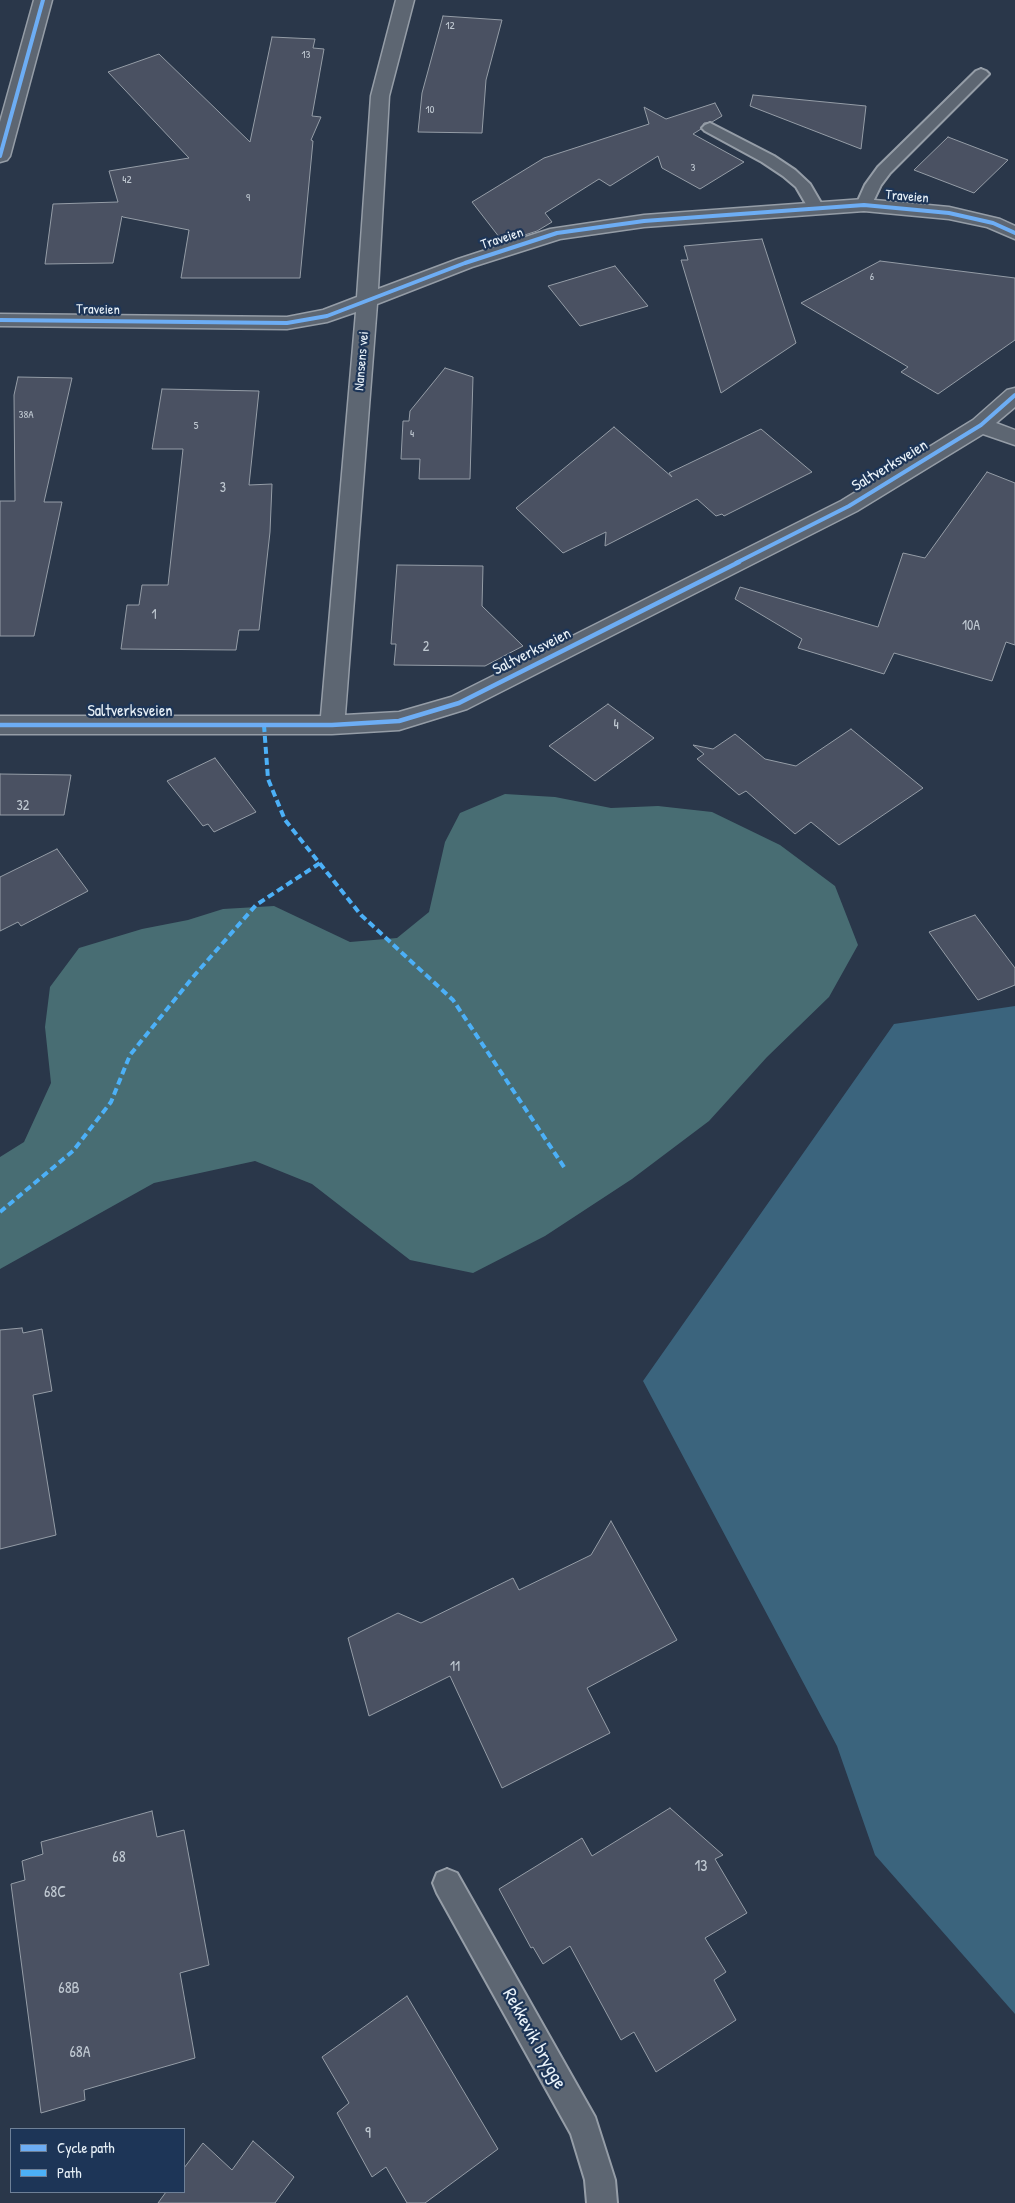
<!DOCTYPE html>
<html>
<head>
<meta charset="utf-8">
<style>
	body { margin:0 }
	#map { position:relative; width:1015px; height:2203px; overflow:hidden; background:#2a374a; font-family:"Patrick Hand",sans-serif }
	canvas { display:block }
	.legend { position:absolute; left:10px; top:2128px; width:175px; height:65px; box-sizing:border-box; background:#1d3557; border:1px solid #6e8097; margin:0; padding:6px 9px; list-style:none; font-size:15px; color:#e8f1f8 }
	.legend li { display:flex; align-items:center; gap:10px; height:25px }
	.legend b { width:25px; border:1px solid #6e8097 }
</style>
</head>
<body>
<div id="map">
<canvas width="1015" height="2203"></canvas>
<ul class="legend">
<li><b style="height:6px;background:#6dadf4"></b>Cycle path</li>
<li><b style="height:6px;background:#4cb0f7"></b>Path</li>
</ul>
</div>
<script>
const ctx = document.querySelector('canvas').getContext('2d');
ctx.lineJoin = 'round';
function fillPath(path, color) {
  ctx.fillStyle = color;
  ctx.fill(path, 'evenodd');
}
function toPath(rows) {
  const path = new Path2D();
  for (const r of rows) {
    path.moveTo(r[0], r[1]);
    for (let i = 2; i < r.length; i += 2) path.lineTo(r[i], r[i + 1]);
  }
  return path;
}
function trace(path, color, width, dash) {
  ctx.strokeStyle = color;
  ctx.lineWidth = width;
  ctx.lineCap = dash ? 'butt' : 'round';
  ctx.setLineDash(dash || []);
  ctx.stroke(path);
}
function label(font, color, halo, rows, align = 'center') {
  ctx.font = font + ' "Patrick Hand",sans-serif';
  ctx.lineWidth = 4.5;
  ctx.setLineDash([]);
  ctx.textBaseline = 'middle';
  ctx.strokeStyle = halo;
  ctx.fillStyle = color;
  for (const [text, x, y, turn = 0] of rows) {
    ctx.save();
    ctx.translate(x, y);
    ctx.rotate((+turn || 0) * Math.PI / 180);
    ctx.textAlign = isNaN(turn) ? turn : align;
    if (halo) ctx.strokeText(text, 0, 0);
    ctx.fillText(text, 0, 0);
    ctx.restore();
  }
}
const green = toPath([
	[505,794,555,797,611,808,658,806,712,812,780,845,835,886,858,945,829,997,767,1057,709,1121,632,1179,545,1236,473,1273,410,1260,312,1184,255,1161,154,1183,0,1269,0,1157,24,1142,51,1083,45,1027,50,987,79,948,142,929,188,920,223,909,274,906,350,942,397,938,429,912,445,842,460,813]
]);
const water = toPath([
	[1015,1006,1015,2014,875,1855,837,1746,643,1381,894,1024]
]);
const building = toPath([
	[443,16,502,20,486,80,482,133,418,132,422,93,443,16],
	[272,37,315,39,313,48,324,49,312,116,321,117,311,140,313,141,300,278,181,278,189,230,123,217,122,216,113,263,45,264,53,204,118,202,109,171,189,158,108,72,159,54,250,142,272,37],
	[753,95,866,106,861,149,750,106,753,95],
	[715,103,722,116,712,122,704,123,701,129,693,134,744,162,700,189,662,168,658,156,610,186,599,179,545,213,552,222,537,231,503,242,472,202,544,158,649,124,644,107,666,119,715,103],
	[948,137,1008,160,974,193,914,170,948,137],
	[762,239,796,343,721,393,681,260,688,260,684,246,762,239],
	[880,261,1015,278,1015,340,938,394,901,372,908,367,801,303,880,261],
	[615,266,648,306,580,326,548,286,615,266],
	[445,368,473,377,470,479,419,479,420,459,401,459,403,421,409,421,410,411,445,368],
	[18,377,72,378,44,502,62,502,34,636,0,636,0,501,15,501,14,395,18,377],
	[162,389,259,391,249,485,272,484,270,532,259,630,239,630,236,650,121,649,127,605,139,605,142,585,168,585,183,449,152,449,162,389],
	[614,427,672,477,669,473,761,429,812,472,724,516,722,514,716,516,697,499,605,546,606,532,563,553,516,508,614,427],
	[987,472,1015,483,1015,645,1006,642,992,681,894,653,884,674,798,648,802,639,735,599,740,587,878,627,903,553,925,558,987,472],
	[397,565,483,566,482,606,523,646,485,666,394,665,396,644,391,644,397,565],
	[608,704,654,738,595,781,549,746,608,704],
	[851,729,923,788,839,845,811,822,795,834,746,791,739,795,697,759,704,754,693,745,713,749,735,734,765,759,796,766,851,729],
	[215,758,256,812,214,832,208,824,203,826,167,781,215,758],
	[0,774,71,775,64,815,0,815,0,774],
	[57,849,88,891,21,926,18,922,0,931,0,877,57,849],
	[975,915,1015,968,1015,985,978,1000,929,932,975,915],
	[22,1328,23,1333,42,1329,52,1391,33,1395,56,1535,0,1549,0,1330,22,1328],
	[611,1521,677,1640,587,1688,610,1733,502,1788,450,1676,369,1716,348,1638,398,1613,421,1623,513,1578,519,1590,591,1555,611,1521],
	[670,1808,723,1855,715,1859,747,1913,705,1938,726,1972,714,1980,736,2020,656,2072,634,2032,621,2040,570,1946,543,1964,533,1947,531,1948,499,1889,582,1838,592,1856,670,1808],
	[152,1811,157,1837,184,1830,209,1965,180,1973,195,2058,84,2090,85,2100,41,2113,11,1884,25,1880,22,1861,43,1854,41,1842,152,1811],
	[407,1996,498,2149,425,2203,407,2203,386,2167,372,2177,337,2113,349,2103,322,2057,407,1996],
	[253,2141,294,2177,275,2203,158,2203,166,2192,184,2192,184,2168,203,2143,232,2170,253,2141]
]);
const service = toPath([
	[981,69,986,71,989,74,890,173,881,185,870,208,858,208,856,205,865,185,878,167,976,71,981,69],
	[710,123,774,156,795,170,810,184,824,208,822,211,810,211,796,187,783,176,762,162,705,131,702,128,705,125,710,123],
	[447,1869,457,1873,595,2117,615,2180,617,2203,587,2203,585,2180,571,2134,437,1893,433,1883,437,1873,447,1869]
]);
const minor = toPath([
	[396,0,414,0,389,96,378,289,458,259,550,229,644,215,864,199,949,207,1000,219,1015,226,1015,239,987,227,949,219,864,211,644,227,560,239,472,267,377,304,345,715,399,712,451,697,841,501,973,420,1007,390,1015,388,1015,407,996,423,1015,430,1015,445,983,434,857,511,467,709,399,730,332,734,0,734,0,716,321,716,356,312,327,322,287,329,0,326,0,314,287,317,323,310,357,297,371,96,396,0]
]);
const tertiary = toPath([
	[34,0,52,0,10,156,7,160,0,162,0,122,34,0]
]);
const quiet = toPath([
	[264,725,268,779,285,820,361,915,453,1000,566,1170],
	[0,1212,73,1151,111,1102,130,1055,193,977,256,905,320,863]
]);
const cyclewayFar1 = toPath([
	[0,156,43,0],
	[0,320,287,323,327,316,465,263,557,233,644,221,864,205,949,213,993,223,1015,233],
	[736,563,849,506,981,425,1015,395]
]);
const cycleway = toPath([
	[0,725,332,725,399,721,459,703,739,562]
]);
const farNumbernames = [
	["12",450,26],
	["13",306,55],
	["10",430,110],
	["3",693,168],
	["42",127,180],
	["9",248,198],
	["6",872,277],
	["38A",26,415],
	["5",196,426],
	["4",412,434]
];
const farStreetnames = [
	["Traveien",907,197,5],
	["Traveien",502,239,-18],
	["Traveien",98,310,1],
	["Nansens vei",362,361,-85]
];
const numberNames = [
	["3",223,488],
	["1",154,615],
	["10A",971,626],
	["2",426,647],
	["4",616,725],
	["32",23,806],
	["11",455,1667]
];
const streetNames = [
	["Saltverksveien",890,466,-31],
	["Saltverksveien",532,652,-27],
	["Saltverksveien",130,712]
];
const nearNumbernames = [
	["68",119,1858],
	["13",701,1867],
	["68C",55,1893],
	["68B",69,1989],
	["68A",80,2053],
	["9",368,2134]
];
const nearStreetnames = [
	["Rekkevik brygge",534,2039,61]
];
fillPath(green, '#486d73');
fillPath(water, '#3b647d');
fillPath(building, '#4a5162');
trace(building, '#959da7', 1);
trace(service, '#959da7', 4);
trace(minor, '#959da7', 3);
trace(tertiary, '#959da7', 3);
fillPath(service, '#5d6672');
fillPath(minor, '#5d6672');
fillPath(tertiary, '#5d6672');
trace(quiet, '#4cb0f7', 4, [7, 4]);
trace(cyclewayFar1, '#6dadf4', 4);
trace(cycleway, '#6dadf4', 4.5);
label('11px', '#c0c9d2', null, farNumbernames);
label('14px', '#e8f1f8', '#1d3557', farStreetnames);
label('14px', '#c0c9d2', null, numberNames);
label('16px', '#e8f1f8', '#1d3557', streetNames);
label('16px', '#c0c9d2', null, nearNumbernames);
label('19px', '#e8f1f8', '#1d3557', nearStreetnames);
</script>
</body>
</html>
